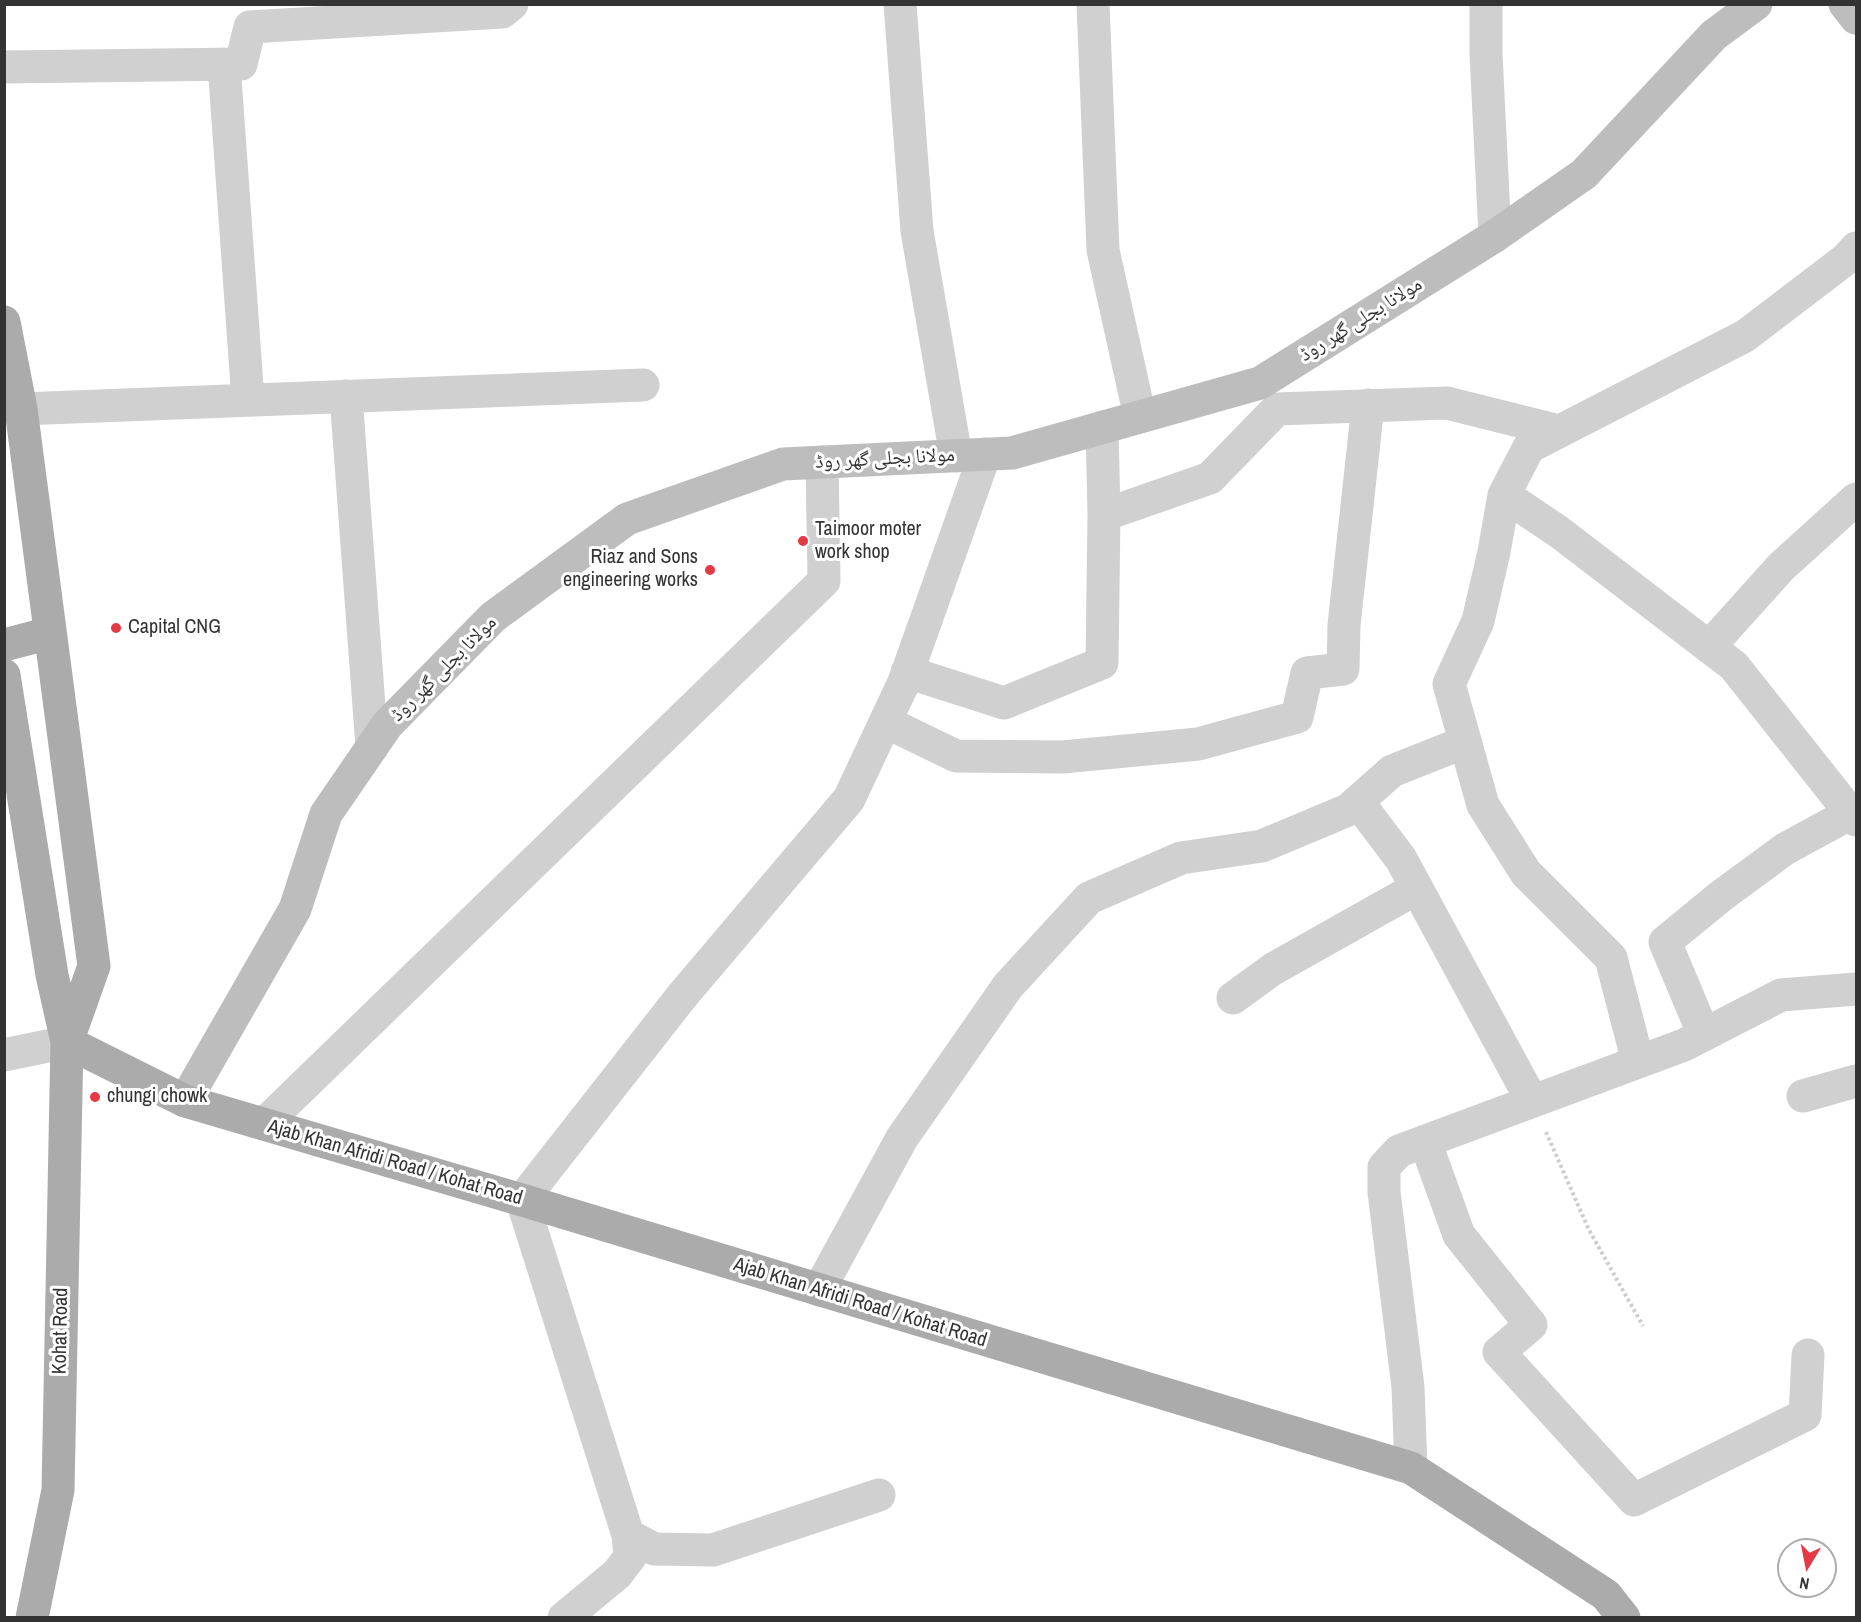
<!DOCTYPE html>
<html>
<head>
<meta charset="utf-8">
<style>
	body { margin:0 }
	#map { position:relative; width:1861px; height:1622px; overflow:hidden; background:#fff; font-family:"Archivo Narrow",sans-serif }
	canvas { display:block }
	.frame { position:absolute; inset:0; border:6px solid #333; pointer-events:none }
	.north { position:absolute; left:1777px; top:1538px; width:60px; height:60px; box-sizing:border-box; background:#fff; border:2px solid #adadad; border-radius:50%; rotate:190deg; font-size:16px; font-weight:700; line-height:24px; text-align:center; color:#333 }
	.north::after { content:''; display:block; margin:auto; width:21px; height:27px; background:#e63946; clip-path:polygon(50% 0,100% 100%,50% 72%,0 100%) }
</style>
</head>
<body>
<div id="map">
<canvas width="1861" height="1622"></canvas>
<div class="frame"></div>
<div class="north">N</div>
</div>
<script>
const ctx = document.querySelector('canvas').getContext('2d');
ctx.lineJoin = 'round';
function toPath(rows) {
  const path = new Path2D();
  for (const r of rows) {
    path.moveTo(r[0], r[1]);
    for (let i = 2; i < r.length; i += 2) path.lineTo(r[i], r[i + 1]);
  }
  return path;
}
function trace(path, color, width, dash) {
  ctx.strokeStyle = color;
  ctx.lineWidth = width;
  ctx.lineCap = dash ? 'butt' : 'round';
  ctx.setLineDash(dash || []);
  ctx.stroke(path);
}
function label(font, color, halo, rows, align = 'center') {
  ctx.font = font + ' "Archivo Narrow","Noto Naskh Arabic",sans-serif';
  ctx.lineWidth = 6;
  ctx.setLineDash([]);
  ctx.textBaseline = 'middle';
  ctx.strokeStyle = halo;
  ctx.fillStyle = color;
  for (const [text, x, y, turn = 0] of rows) {
    ctx.save();
    ctx.translate(x, y);
    ctx.rotate((+turn || 0) * Math.PI / 180);
    ctx.textAlign = isNaN(turn) ? turn : align;
    if (halo) ctx.strokeText(text, 0, 0);
    ctx.fillText(text, 0, 0);
    ctx.restore();
  }
}
const path = toPath([
	[1546,1132,1589,1230,1643,1326]
]);
const street = toPath([
	[900,4,917,231,956,456],
	[1093,4,1103,250,1140,417],
	[1486,4,1486,54,1495,236],
	[224,64,248,400],
	[4,67,241,64,250,27,502,12,512,4],
	[1856,248,1846,259,1745,336,1529,447,1504,495,1559,532,1734,666,1856,820],
	[346,396,372,747],
	[21,409,643,385],
	[1102,427,1104,515,1210,478,1277,409,1447,403,1559,431],
	[1504,495,1494,552,1478,621,1449,684,1483,805,1526,873,1611,958,1638,1062],
	[1709,647,1781,567,1856,499],
	[907,672,1004,703,1102,663,1104,515],
	[886,722,956,756,1063,757,1198,744,1297,717,1307,673,1343,669,1344,625,1368,405],
	[1358,802,1401,859,1532,1101],
	[1233,998,1273,969,1417,888],
	[1704,1035,1665,942,1721,896,1785,849,1851,813],
	[4,1055,67,1042],
	[1803,1096,1856,1081],
	[264,1124,824,581,822,462],
	[1425,1141,1459,1235,1531,1325,1499,1352,1634,1500,1805,1415,1808,1355],
	[819,1290,902,1138,1008,986,1089,898,1181,858,1262,846,1348,810,1392,771,1465,742],
	[1411,1468,1408,1387,1384,1192,1384,1167,1399,1151,1684,1045,1781,995,1856,989],
	[628,1535,654,1549,713,1550,879,1495],
	[564,1618,617,1574,630,1557,628,1535,522,1200,682,996,849,799,904,682,985,454]
]);
const secondary = toPath([
	[1845,4,1856,18],
	[185,1101,295,909,326,814,387,725,493,617,627,519,783,464,1012,453,1260,383,1495,236,1584,174,1714,35,1756,4]
]);
const primary = toPath([
	[4,322,21,409,94,966,67,1042],
	[4,645,50,633],
	[4,675,52,975,67,1042,58,1490,32,1618],
	[67,1042,185,1101,522,1200,1411,1468,1606,1595,1624,1618]
]);
const markers = [
	[803,541,6,"#e63946"],
	[710,570,6,"#e63946"],
	[116,628,6,"#e63946"],
	[95,1097,6,"#e63946"]
];
const streetNames = [
	["مولانا بجلی گھر روڈ",1361,320,-32],
	["مولانا بجلی گھر روڈ",885,459,-3],
	["مولانا بجلی گھر روڈ",444,669,-45],
	["Ajab Khan Afridi Road / Kohat Road",395,1163,16],
	["Ajab Khan Afridi Road / Kohat Road",860,1303,17],
	["Kohat Road",61,1331,-89]
];
const poiNames = [
	["Taimoor moter",815,530],
	["work shop",815,553],
	["Riaz and Sons",698,558,"right"],
	["engineering works",698,581,"right"],
	["Capital CNG",128,628],
	["chungi chowk",107,1097]
];
trace(path, '#cdcdcd', 4, [3, 3]);
trace(street, '#d0d0d0', 33);
trace(secondary, '#bdbdbd', 33);
trace(primary, '#ababab', 33);
for (const [x, y, r, color] of markers) {
  const dot = new Path2D();
  dot.arc(x, y, r, 0, 2 * Math.PI);
  ctx.fillStyle = color;
  ctx.fill(dot);
  trace(dot, '#fff', 2);
}
label('20px', '#333', '#fff', streetNames);
label('20px', '#333', '#fff', poiNames, 'left');
</script>
</body>
</html>
